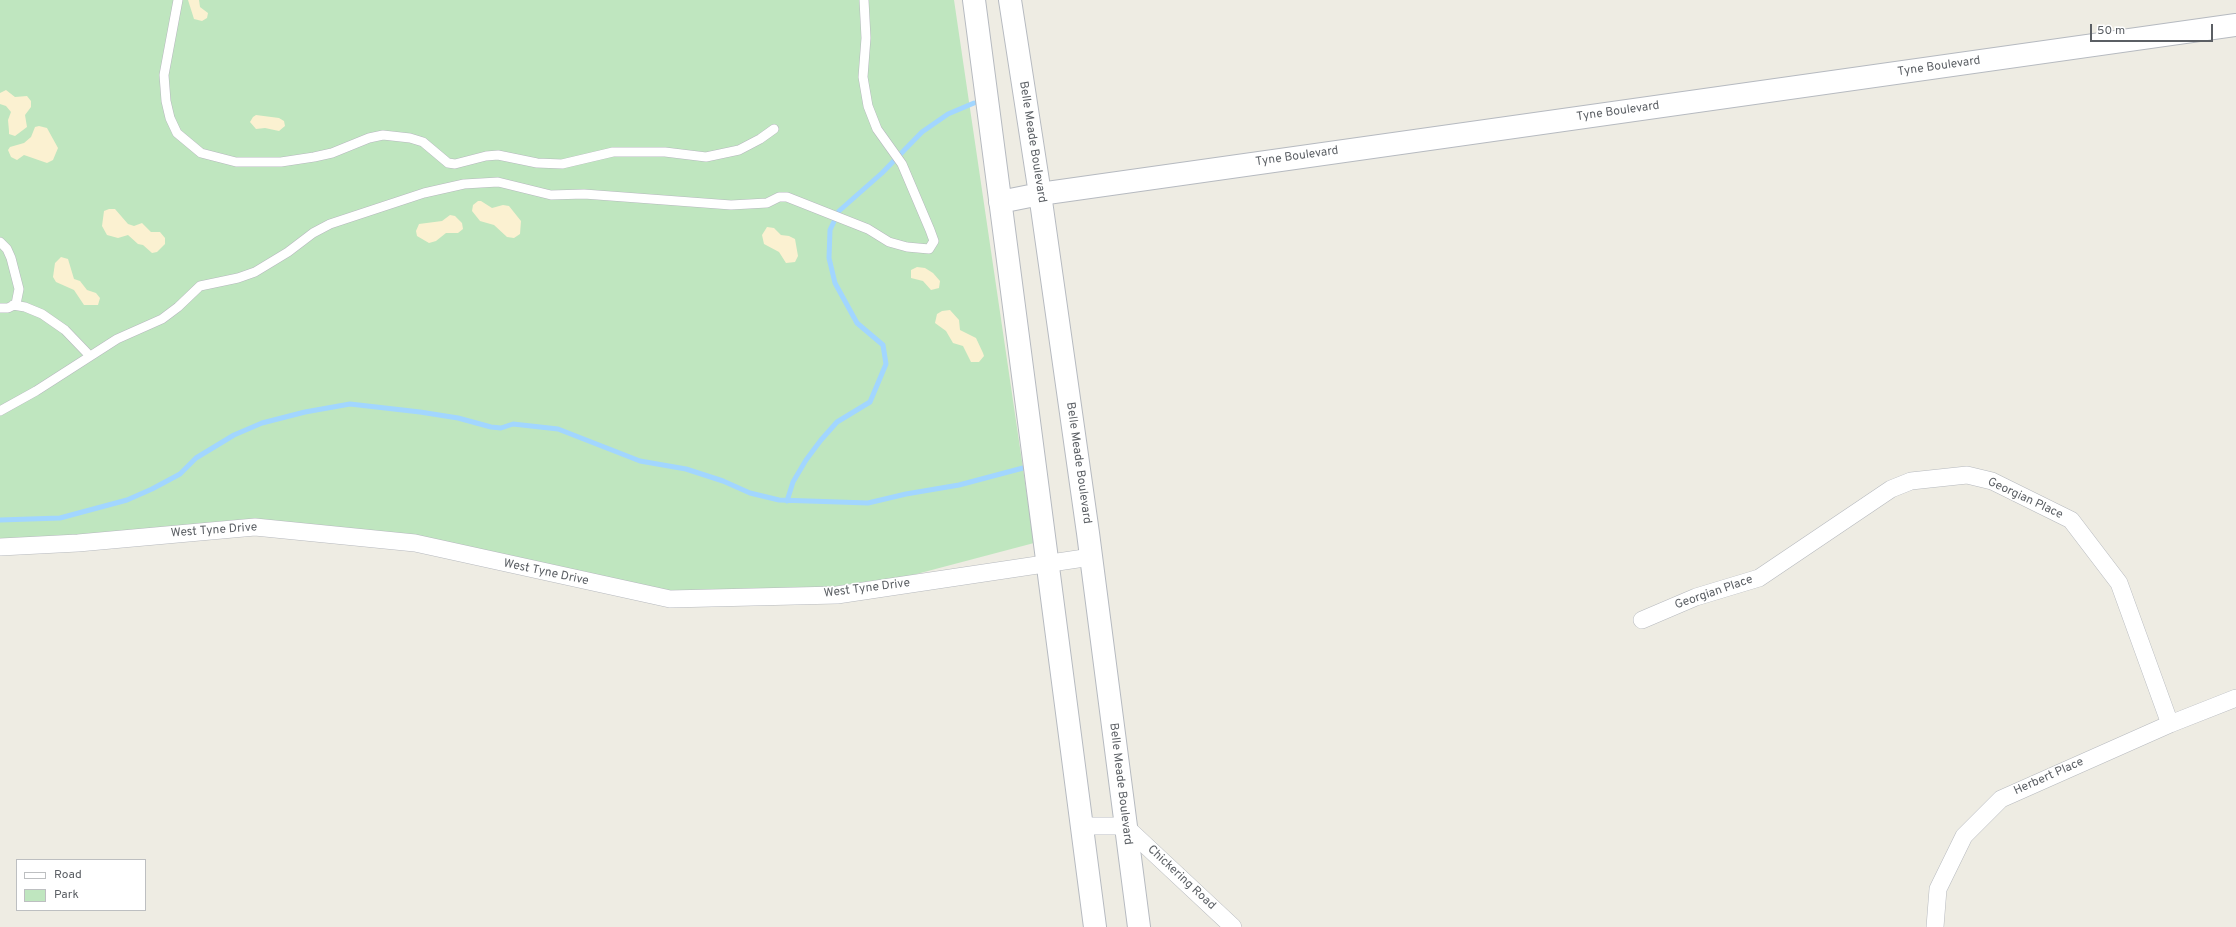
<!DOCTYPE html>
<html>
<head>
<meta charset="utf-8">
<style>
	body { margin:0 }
	#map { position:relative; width:2236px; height:927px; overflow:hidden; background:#eeece3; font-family:Overpass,sans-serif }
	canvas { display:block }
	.legend { position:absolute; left:16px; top:859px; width:130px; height:52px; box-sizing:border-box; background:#fff; border:1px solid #bdbfc1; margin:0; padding:5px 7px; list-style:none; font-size:12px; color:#5b5f64 }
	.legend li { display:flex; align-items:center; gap:8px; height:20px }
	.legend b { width:20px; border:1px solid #bdbfc1 }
	.scale { position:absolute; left:2090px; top:24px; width:123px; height:18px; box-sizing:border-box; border:2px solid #5b5f64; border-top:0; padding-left:5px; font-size:12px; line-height:14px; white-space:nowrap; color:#5b5f64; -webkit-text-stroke:3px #fff; paint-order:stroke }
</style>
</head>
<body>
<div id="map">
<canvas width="2236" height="927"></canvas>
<ul class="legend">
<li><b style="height:5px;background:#fff"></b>Road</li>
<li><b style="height:11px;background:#bfe6bf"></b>Park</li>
</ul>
<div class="scale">50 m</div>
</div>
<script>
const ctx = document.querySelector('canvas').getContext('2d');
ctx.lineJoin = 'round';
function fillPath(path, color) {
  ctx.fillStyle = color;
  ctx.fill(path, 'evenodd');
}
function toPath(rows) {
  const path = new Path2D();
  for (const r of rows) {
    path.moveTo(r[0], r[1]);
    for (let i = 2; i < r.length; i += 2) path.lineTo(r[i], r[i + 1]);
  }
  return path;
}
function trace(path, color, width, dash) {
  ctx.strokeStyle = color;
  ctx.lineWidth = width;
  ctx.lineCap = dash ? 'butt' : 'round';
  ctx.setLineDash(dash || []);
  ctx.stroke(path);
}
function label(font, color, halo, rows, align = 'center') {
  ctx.font = font + ' Overpass,sans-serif';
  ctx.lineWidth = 3;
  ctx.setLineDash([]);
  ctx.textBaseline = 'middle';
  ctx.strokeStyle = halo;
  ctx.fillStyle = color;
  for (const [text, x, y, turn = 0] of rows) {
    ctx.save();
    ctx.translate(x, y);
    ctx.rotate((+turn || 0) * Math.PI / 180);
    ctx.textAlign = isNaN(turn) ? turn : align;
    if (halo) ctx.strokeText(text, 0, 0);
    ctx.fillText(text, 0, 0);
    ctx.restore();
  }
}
const green = toPath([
	[0,0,954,0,1034,543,837,595,670,599,415,543,255,527,0,547]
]);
const sand = toPath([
	[188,0,199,0,200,7,208,13,207,18,202,21,194,19],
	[6,90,15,97,27,96,31,101,31,107,25,115,27,127,15,136,9,134,9,131,8,120,11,112,6,106,0,104,0,93],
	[256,115,279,118,284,121,285,126,279,131,265,128,256,129,250,122,253,117],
	[39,126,47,128,58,148,53,160,47,163,24,155,17,160,11,157,8,150,10,147,24,143,31,137,35,127],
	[478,201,481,201,492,208,503,205,509,206,521,221,520,234,514,238,507,237,494,225,480,221,472,211,473,205],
	[109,209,115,209,128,224,134,226,142,223,151,232,160,232,165,238,165,244,157,252,152,253,143,245,138,244,128,235,118,238,107,235,102,226,104,211],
	[450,215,455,216,462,223,463,229,458,233,446,233,436,241,429,243,417,236,416,231,419,224,442,221],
	[767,227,774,228,781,235,789,236,795,239,798,256,795,262,786,263,779,252,764,244,762,235],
	[61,257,68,259,74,279,80,281,87,290,96,293,100,298,98,305,84,305,74,290,56,282,53,277,55,263],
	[917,267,925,268,933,273,940,281,939,288,931,290,923,281,911,278,911,270],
	[950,310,959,320,960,330,976,338,983,353,984,356,979,362,971,362,963,346,953,343,946,331,935,323,937,314,942,311]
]);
const stream = toPath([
	[787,501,793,482,806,460,821,440,837,422,870,402,886,364,883,345,857,323,835,283,829,258,830,230,839,211,882,173,922,132,948,114,974,103],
	[0,520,60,518,127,500,152,489,180,474,196,458,234,435,262,423,305,412,350,404,420,412,458,418,491,427,501,428,513,424,558,429,640,461,686,469,723,481,750,493,779,500,868,503,906,494,959,485,1023,468]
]);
const lane = toPath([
	[178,0,164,75,166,101,170,118,177,133,201,153,236,162,281,162,314,157,332,153,369,138,383,135,410,138,423,142,448,163,455,164,486,156,498,155,537,163,562,164,613,152,665,152,706,157,739,150,760,139,774,129],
	[0,242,7,249,11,258,19,289,16,304,8,308,0,308],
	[13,305,25,307,42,314,65,330,90,356],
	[0,411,36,391,117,339,162,319,178,307,200,286,238,278,255,272,288,252,313,233,330,224,424,193,464,184,498,182,551,195,584,194,731,205,767,203,779,197,787,197,868,229,889,242,907,247,929,249,934,241,930,230,902,164,877,129,868,106,863,77,866,38,864,0]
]);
const street = toPath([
	[0,547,78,543,255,527,415,543,670,599,837,595,1091,557],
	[1642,620,1696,597,1759,578,1891,489,1911,481,1967,475,1992,481,2071,520,2119,583,2170,724],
	[1081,826,1125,826,1233,927],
	[1935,927,1938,889,1964,836,2001,799,2170,724,2236,698]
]);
const secondary = toPath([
	[974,0,1095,927],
	[1010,0,1040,194,1088,533,1139,927],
	[1000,202,1040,194,2236,25]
]);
const streetNames = [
	["Tyne Boulevard",1939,67,-8],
	["Tyne Boulevard",1618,112,-8],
	["Belle Meade Boulevard",1032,142,81],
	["Tyne Boulevard",1297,157,-8],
	["Belle Meade Boulevard",1078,463,82],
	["Georgian Place",2025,499,25],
	["West Tyne Drive",214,531,-4],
	["West Tyne Drive",546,573,12],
	["West Tyne Drive",867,589,-7],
	["Georgian Place",1714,593,-19],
	["Herbert Place",2049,777,-24],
	["Belle Meade Boulevard",1120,784,83],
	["Chickering Road",1181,878,43]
];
fillPath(green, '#bfe6bf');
fillPath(sand, '#fbf1d1');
trace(stream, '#a2d6ff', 5);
trace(lane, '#b6b9be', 10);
trace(street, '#b6b9be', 18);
trace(secondary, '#b6bac0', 24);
trace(lane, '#fff', 9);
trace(street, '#fff', 17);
trace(secondary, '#fff', 22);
label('12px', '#5b5f64', '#fff', streetNames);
</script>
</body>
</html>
